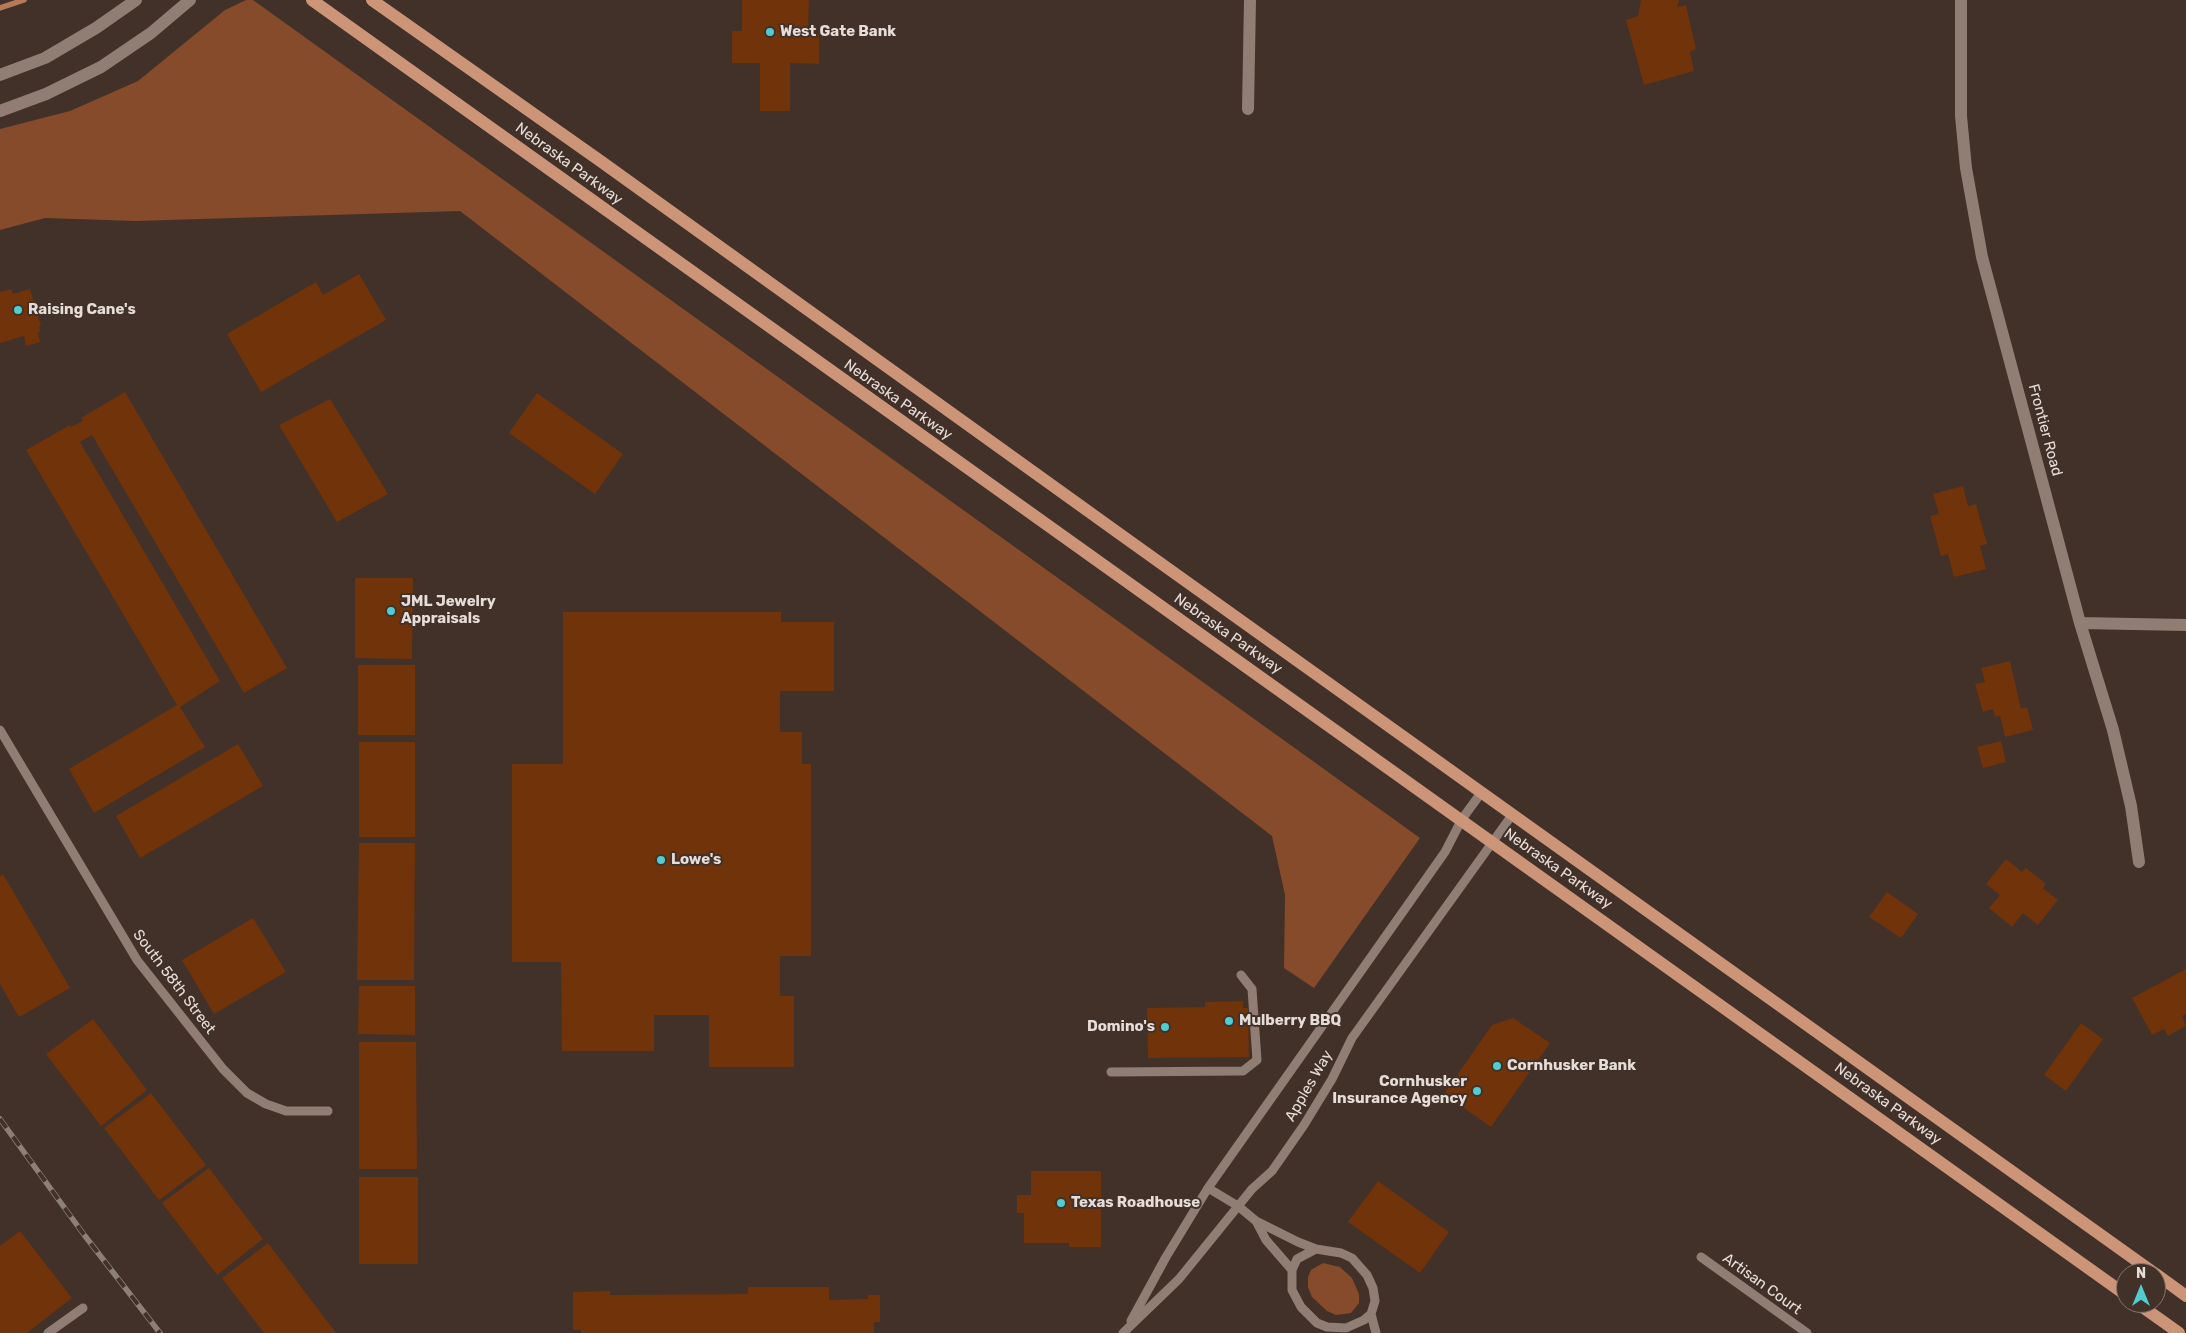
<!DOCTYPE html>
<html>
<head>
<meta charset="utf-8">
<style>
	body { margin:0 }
	#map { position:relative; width:2186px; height:1333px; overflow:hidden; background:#413129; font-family:Rubik,sans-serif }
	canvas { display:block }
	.north { position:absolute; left:2116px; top:1263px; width:50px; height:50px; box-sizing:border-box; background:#413129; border:1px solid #83766f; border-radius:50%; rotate:0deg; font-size:14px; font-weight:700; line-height:20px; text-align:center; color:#e7ddd8 }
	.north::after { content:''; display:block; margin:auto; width:18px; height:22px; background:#51ccd1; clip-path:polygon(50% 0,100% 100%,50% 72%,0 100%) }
</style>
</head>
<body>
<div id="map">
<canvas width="2186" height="1333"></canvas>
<div class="north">N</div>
</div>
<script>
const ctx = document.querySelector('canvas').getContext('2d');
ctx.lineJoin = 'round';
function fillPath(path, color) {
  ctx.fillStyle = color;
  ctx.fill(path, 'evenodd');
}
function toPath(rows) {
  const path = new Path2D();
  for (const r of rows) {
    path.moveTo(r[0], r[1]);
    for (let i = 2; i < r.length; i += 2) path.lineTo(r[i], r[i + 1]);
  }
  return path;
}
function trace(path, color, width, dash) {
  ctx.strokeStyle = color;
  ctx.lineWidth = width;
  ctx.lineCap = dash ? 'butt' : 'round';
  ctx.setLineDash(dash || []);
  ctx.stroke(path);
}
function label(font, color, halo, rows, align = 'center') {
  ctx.font = font + ' Rubik,sans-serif';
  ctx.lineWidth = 4;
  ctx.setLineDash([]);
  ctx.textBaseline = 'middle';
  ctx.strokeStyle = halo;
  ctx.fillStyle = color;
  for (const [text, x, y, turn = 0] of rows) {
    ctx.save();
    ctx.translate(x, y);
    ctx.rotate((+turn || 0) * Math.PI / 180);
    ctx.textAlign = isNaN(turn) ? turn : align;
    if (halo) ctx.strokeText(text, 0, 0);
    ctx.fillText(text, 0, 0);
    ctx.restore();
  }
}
const green = toPath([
	[246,0,253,0,1420,838,1314,988,1284,968,1285,895,1272,836,460,211,136,221,45,218,0,230,0,129,70,111,138,81,225,10],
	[1323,1263,1340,1267,1352,1278,1359,1294,1359,1303,1351,1313,1336,1315,1327,1311,1312,1297,1308,1287,1308,1277,1311,1270]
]);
const stream = toPath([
	[0,8,24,0]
]);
const building = toPath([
	[742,0,809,0,808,34,819,34,819,64,790,63,790,111,760,111,760,63,732,63,732,31,742,31],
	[1641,0,1679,0,1677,7,1686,5,1696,49,1690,52,1694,71,1644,85,1626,20,1638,16],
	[359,274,386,320,261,392,227,334,316,282,323,295],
	[11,289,13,294,30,289,41,326,39,326,40,332,38,333,40,342,26,346,24,336,0,343,0,292],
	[125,392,287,668,244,693,92,435,80,442,220,681,180,707,205,747,94,813,69,769,177,705,26,450,70,425,71,427,83,421,81,418],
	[537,393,623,454,595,494,509,433],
	[330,399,388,494,337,522,279,425],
	[1963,486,1968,506,1976,504,1987,544,1980,546,1986,569,1954,577,1948,554,1941,556,1930,516,1939,514,1933,494],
	[355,578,413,578,412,659,355,658],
	[563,612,781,612,781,622,834,622,834,691,780,691,780,732,802,732,802,764,811,764,811,956,780,956,780,996,794,996,794,1067,709,1067,709,1015,654,1015,654,1051,562,1051,561,962,512,962,512,764,563,764],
	[2010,661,2021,709,2027,707,2033,730,2005,737,2000,716,1995,717,1993,709,1983,712,1975,684,1985,682,1981,668],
	[358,665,415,665,415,735,358,735],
	[2001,741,2006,762,1983,768,1977,747],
	[359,742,415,742,415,837,359,837],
	[238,744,263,786,140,858,116,816],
	[359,843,415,843,414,980,357,980],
	[2006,859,2022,872,2026,868,2046,884,2043,888,2058,900,2038,925,2023,913,2012,927,1989,908,2000,895,1986,884],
	[3,874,70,988,19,1017,0,984,0,876],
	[1887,892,1918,914,1901,938,1869,917],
	[253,918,286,972,214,1014,182,960],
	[2186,969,2186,1014,2182,1016,2186,1026,2168,1036,2164,1029,2152,1035,2132,998],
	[359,986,415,986,415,1035,358,1034],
	[1243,1001,1243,1008,1248,1008,1249,1057,1148,1058,1147,1008,1205,1007,1205,1002],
	[1513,1018,1550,1043,1491,1127,1444,1094,1492,1025],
	[93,1019,147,1090,101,1126,46,1054],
	[2081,1023,2103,1039,2066,1091,2044,1075],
	[359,1042,416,1042,417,1169,359,1169],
	[151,1093,206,1165,159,1200,104,1128],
	[209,1168,263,1239,217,1275,162,1203],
	[1031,1171,1101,1171,1101,1247,1069,1247,1069,1243,1024,1243,1024,1213,1017,1213,1017,1195,1031,1195],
	[359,1177,418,1177,418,1264,359,1264],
	[1378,1181,1449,1232,1420,1273,1348,1222],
	[20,1231,72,1298,27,1333,0,1333,0,1246],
	[268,1243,336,1333,264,1333,222,1278],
	[748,1287,829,1287,829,1300,868,1299,868,1295,880,1295,880,1322,874,1322,874,1333,581,1333,581,1330,573,1330,573,1292,610,1291,610,1295,748,1294]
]);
const service = toPath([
	[0,730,137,960,223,1069,247,1093,266,1104,286,1111,328,1111],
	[1111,1072,1243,1071,1257,1060,1252,989,1241,975],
	[1208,1188,1238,1206,1256,1221,1298,1242,1316,1249,1341,1253,1352,1258,1367,1275,1373,1288,1375,1301,1371,1314,1364,1320,1346,1328,1327,1327,1317,1323,1301,1307,1292,1290,1292,1270,1297,1259,1316,1249],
	[1256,1221,1266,1240,1292,1270],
	[1701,1257,1807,1333],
	[1371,1314,1376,1333],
	[1131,1321,1166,1257,1208,1188,1445,852,1462,819,1481,793],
	[48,1333,83,1308],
	[1123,1333,1179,1279,1252,1189,1272,1171,1304,1125,1332,1079,1352,1038,1512,815]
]);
const minor = toPath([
	[1961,0,1961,116,1966,168,1982,257,2080,623,2113,730,2131,806,2139,862],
	[1248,109,1250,0],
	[2080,623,2186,625]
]);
const secondary = toPath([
	[0,75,45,58,96,28,136,0],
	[0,111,46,94,101,67,151,33,190,0]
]);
const primary = toPath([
	[312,0,2126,1295],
	[372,0,599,160,1131,542,2154,1273],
	[2156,1274,2186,1296],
	[2137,1303,2179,1333]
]);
const rail = toPath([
	[0,1119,85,1236,160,1333]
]);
const markers = [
	[770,32,5,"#51ccd1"],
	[18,310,5,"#51ccd1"],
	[391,611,5,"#51ccd1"],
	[661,860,5,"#51ccd1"],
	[1229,1021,5,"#51ccd1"],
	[1165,1027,5,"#51ccd1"],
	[1497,1066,5,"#51ccd1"],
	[1477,1091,5,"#51ccd1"],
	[1061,1203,5,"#51ccd1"]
];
const poiNames = [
	["West Gate Bank",780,32],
	["Raising Cane's",28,310],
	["JML Jewelry",401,602],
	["Appraisals",401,619],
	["Lowe's",671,860],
	["Mulberry BBQ",1239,1021],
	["Domino's",1155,1027,"right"],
	["Cornhusker Bank",1507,1066],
	["Cornhusker",1467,1082,"right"],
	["Insurance Agency",1467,1099,"right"],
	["Texas Roadhouse",1071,1203]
];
const streetNames = [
	["Nebraska Parkway",569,164,36],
	["Nebraska Parkway",898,400,35],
	["Frontier Road",2045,430,75],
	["Nebraska Parkway",1228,634,35],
	["Nebraska Parkway",1558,869,35],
	["South 58th Street",174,982,53],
	["Apples Way",1309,1086,-60],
	["Nebraska Parkway",1888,1104,36],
	["Artisan Court",1762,1284,36]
];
fillPath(green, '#864b2a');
trace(stream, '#b77a56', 5.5);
fillPath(building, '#70330a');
trace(service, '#907e74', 9);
trace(minor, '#907e74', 12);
trace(secondary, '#907e74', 12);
trace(primary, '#cc9578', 12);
trace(rail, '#8c7f78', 5.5);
trace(rail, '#413129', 4, [11]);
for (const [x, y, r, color] of markers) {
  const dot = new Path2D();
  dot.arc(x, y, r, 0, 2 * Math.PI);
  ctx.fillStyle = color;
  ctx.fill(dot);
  trace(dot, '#413129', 2);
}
label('bold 15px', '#e7ddd8', '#413129', poiNames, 'left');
label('15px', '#e7ddd8', '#413129', streetNames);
</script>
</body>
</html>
